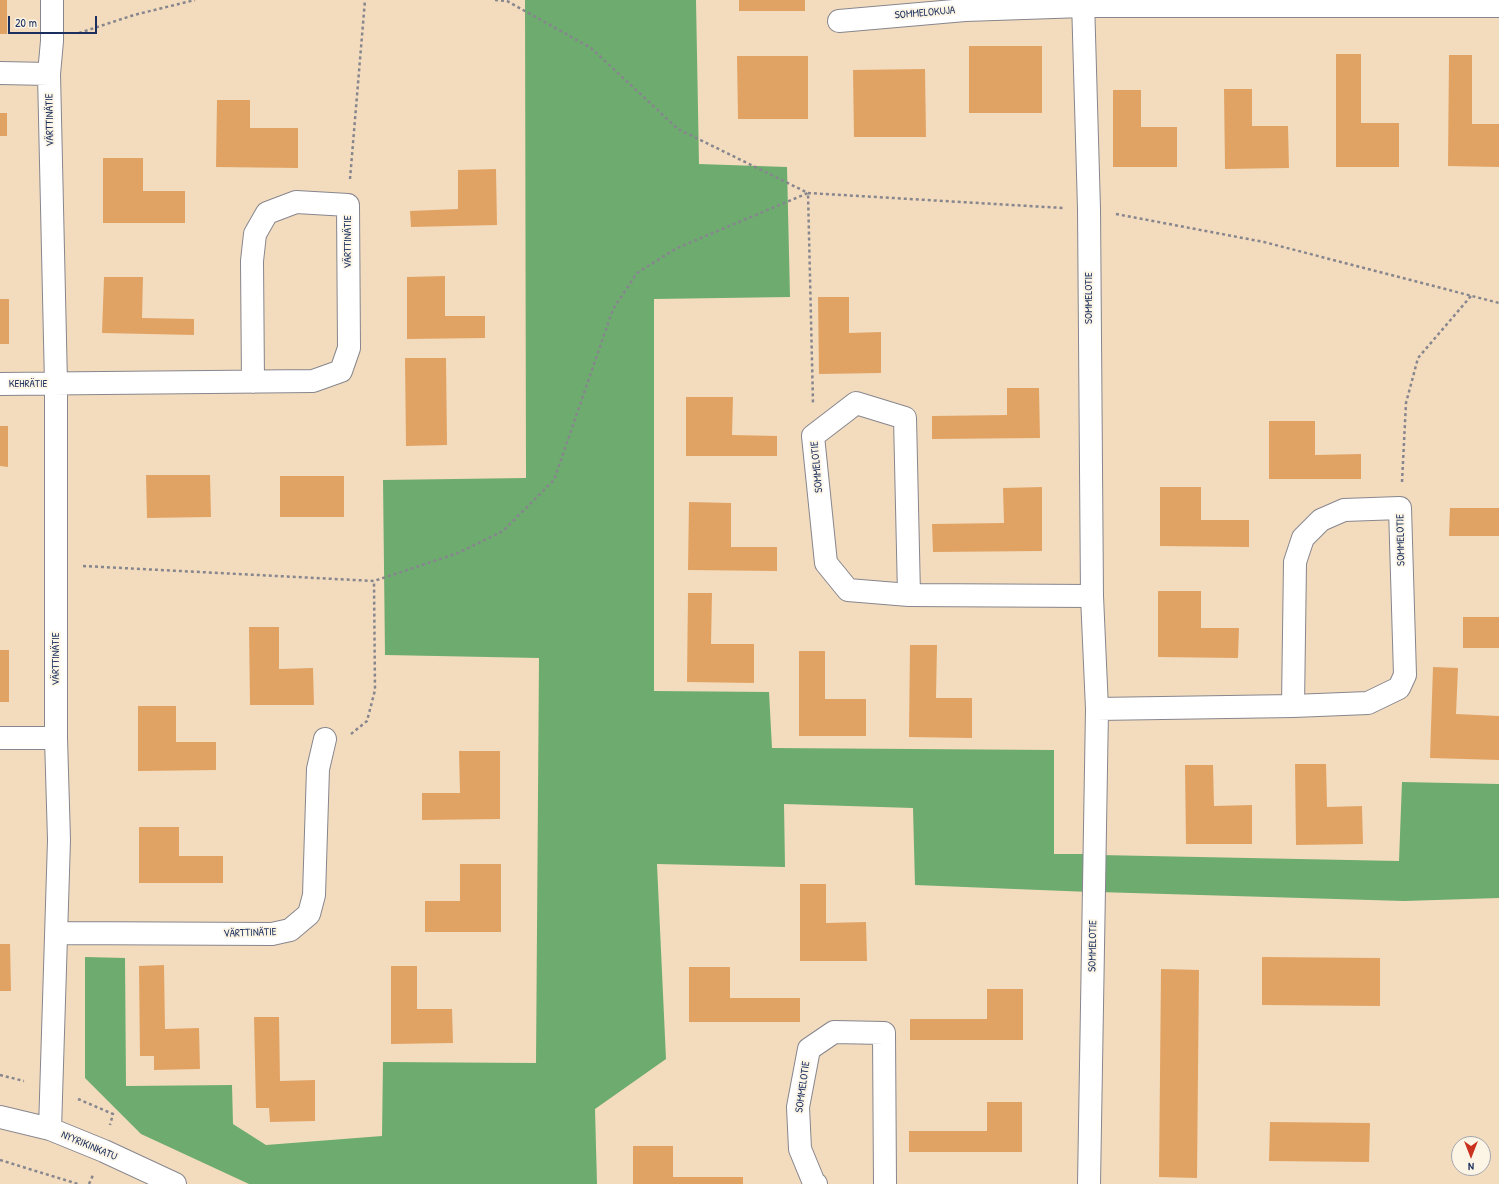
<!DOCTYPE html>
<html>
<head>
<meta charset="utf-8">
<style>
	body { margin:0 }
	#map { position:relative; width:1499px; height:1184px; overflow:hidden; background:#f3dcbd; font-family:"Patrick Hand",sans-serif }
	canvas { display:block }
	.north { position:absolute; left:1451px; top:1136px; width:40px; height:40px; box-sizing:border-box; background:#fcf5e5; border:1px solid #a2a6af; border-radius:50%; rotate:180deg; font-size:11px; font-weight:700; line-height:16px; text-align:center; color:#1b2f5e }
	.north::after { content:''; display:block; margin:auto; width:14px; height:18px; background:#c8321e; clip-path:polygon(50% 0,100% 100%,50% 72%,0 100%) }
	.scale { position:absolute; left:8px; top:16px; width:89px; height:18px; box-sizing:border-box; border:2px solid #1b2f5e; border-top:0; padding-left:5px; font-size:12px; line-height:14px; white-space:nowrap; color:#1b2f5e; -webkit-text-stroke:3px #fcf5e5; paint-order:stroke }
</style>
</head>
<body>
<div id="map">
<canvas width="1499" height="1184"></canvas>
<div class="north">N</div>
<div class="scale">20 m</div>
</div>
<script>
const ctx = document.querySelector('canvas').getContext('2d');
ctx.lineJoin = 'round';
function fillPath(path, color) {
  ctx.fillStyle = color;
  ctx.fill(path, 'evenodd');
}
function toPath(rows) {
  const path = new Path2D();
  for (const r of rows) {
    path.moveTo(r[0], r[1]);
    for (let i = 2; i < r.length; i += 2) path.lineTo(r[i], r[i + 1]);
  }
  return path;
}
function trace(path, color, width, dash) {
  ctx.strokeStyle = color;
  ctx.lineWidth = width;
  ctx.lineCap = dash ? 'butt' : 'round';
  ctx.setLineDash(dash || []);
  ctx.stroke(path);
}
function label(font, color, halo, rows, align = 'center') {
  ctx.font = font + ' "Patrick Hand",sans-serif';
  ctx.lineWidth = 3.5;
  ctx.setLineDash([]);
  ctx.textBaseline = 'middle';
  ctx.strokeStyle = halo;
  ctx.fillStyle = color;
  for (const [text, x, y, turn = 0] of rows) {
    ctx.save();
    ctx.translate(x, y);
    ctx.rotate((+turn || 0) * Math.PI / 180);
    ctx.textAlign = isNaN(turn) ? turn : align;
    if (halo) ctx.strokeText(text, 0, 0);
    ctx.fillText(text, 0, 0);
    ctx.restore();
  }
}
const forest = toPath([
	[525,0,696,0,699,164,787,167,790,297,654,299,654,691,769,692,772,748,1054,750,1054,854,1091,854,1090,892,915,885,913,808,784,804,785,867,657,864,666,1059,595,1109,597,1184,249,1184,141,1134,85,1078,85,957,125,958,126,1086,232,1085,233,1124,266,1145,382,1136,383,1062,536,1063,539,658,385,655,383,480,526,478],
	[1402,782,1499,784,1499,898,1404,901,1098,892,1099,855,1399,861]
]);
const building = toPath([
	[0,0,7,0,7,34,0,34],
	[739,0,805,0,805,11,739,11],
	[969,46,1042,46,1042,113,969,113],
	[1336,54,1361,54,1361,123,1399,123,1399,167,1336,167],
	[1449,55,1472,55,1472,124,1499,124,1499,167,1448,166],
	[737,56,808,56,808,119,738,119],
	[925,69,926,137,854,137,853,70],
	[1224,89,1252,89,1252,126,1288,126,1289,168,1225,169],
	[1113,90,1141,90,1141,127,1177,127,1177,167,1113,167],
	[217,100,250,100,250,128,298,128,298,168,216,167],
	[0,113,7,113,7,136,0,136],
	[103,158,143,158,143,191,185,191,185,223,103,223],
	[496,169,497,225,411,227,410,211,458,209,458,170],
	[445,276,445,316,485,316,485,338,407,339,407,277],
	[104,277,143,277,142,318,194,319,194,335,102,333],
	[818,297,849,297,849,333,881,332,881,373,819,374],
	[0,299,9,299,9,344,0,344],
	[405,358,446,358,447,445,406,446],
	[1007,388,1039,388,1040,438,932,439,932,416,1007,415],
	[686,397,733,397,732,435,777,436,777,456,686,456],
	[1269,421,1315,421,1315,455,1361,454,1361,479,1269,479],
	[0,426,8,426,8,467,0,466],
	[146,475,210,475,211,517,147,518],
	[280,476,344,476,344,517,280,517],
	[1042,487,1042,551,933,552,932,524,1004,523,1003,488],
	[1160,487,1201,487,1201,520,1249,520,1249,547,1160,546],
	[689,502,731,503,731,547,777,547,777,571,688,570],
	[1450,508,1499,508,1499,536,1449,536],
	[1158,591,1201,591,1201,628,1239,628,1238,658,1158,657],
	[688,593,712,593,711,644,754,644,754,683,687,682],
	[1463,617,1499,617,1499,648,1463,648],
	[249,627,279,627,279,669,313,668,314,705,250,705],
	[910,645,937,645,936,698,972,698,972,738,909,737],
	[0,650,9,650,9,702,0,702],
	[799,651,825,651,825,699,866,699,866,736,799,736],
	[1433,667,1458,668,1456,714,1499,716,1499,760,1430,758],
	[138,706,176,706,176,742,216,742,216,770,138,771],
	[459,751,500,751,500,819,422,820,422,793,460,793],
	[1295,764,1326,764,1327,807,1362,806,1363,844,1296,845],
	[1185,765,1213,765,1214,806,1252,805,1252,844,1186,844],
	[139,827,179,827,179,856,223,856,223,883,139,883],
	[460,864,501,864,501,932,425,932,425,901,460,901],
	[800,884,826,884,826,923,866,922,867,961,800,961],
	[0,944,10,944,11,991,0,991],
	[1262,957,1380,958,1380,1006,1262,1005],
	[164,965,165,1029,199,1028,200,1069,154,1070,154,1056,140,1056,139,966],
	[391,966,417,966,417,1009,452,1009,453,1043,391,1044],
	[689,967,730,967,730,998,800,998,800,1022,689,1022],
	[1161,969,1199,970,1197,1178,1159,1177],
	[987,989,1023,989,1023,1040,910,1040,910,1019,987,1019],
	[254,1017,279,1017,280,1081,315,1080,315,1121,270,1122,269,1108,256,1108],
	[987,1102,1022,1102,1022,1152,909,1152,909,1131,987,1131],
	[1270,1122,1370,1123,1369,1162,1269,1161],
	[633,1146,673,1146,673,1177,743,1177,743,1184,633,1184]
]);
const path = toPath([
	[495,0,507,1,591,48,678,129,808,193,1063,208],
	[79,33,134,15,195,0],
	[350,179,365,0],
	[1116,214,1264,242,1499,303],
	[1402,482,1406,403,1418,358,1471,296],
	[83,566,374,581,458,553,503,531,554,480,613,309,637,273,677,248,808,193,813,403],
	[351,734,367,721,375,690,374,581],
	[0,1075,24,1081],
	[78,1099,113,1114,110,1125],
	[0,1160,78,1184],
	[89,1184,93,1175]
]);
const minor = toPath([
	[1083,0,1089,209,1092,596,1097,709,1089,1184],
	[839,21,965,10,1083,6,1499,6],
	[0,73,49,74],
	[0,384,313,381,341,371,349,348,348,205,296,202,267,213,255,234,252,261,253,382],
	[909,595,905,418,856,403,813,436,826,563,848,590,909,595,1092,596],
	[1097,709,1293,706,1368,703,1399,688,1405,675,1400,508,1344,510,1321,520,1303,538,1295,562,1293,706],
	[0,738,56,738],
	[57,933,272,934,290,930,309,914,314,895,318,769,325,739],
	[0,1117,50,1129,104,1151,175,1184],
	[50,1129,59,840,56,738,56,384,49,74,52,41,52,0],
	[816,1184,814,1183,800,1149,798,1107,809,1049,834,1032,884,1033,885,1184]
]);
const streetNames = [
	["SOMMELOKUJA",925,13,-5],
	["VÄRTTINÄTIE",50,120,-91],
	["VÄRTTINÄTIE",348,242,-90],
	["SOMMELOTIE",1089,298,-90],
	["KEHRÄTIE",28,384],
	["SOMMELOTIE",817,467,-95],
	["SOMMELOTIE",1401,540,-91],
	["VÄRTTINÄTIE",56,659,-90],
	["VÄRTTINÄTIE",250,933,-2],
	["SOMMELOTIE",1093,946,-89],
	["SOMMELOTIE",803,1087,-82],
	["NYYRIKINKATU",89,1146,23]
];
fillPath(forest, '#6dac6e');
fillPath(building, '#e1a364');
trace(minor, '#87868e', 24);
trace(path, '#87868e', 2.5, [3, 3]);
trace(minor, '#fff', 22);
label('11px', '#1b2f5e', '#fcf5e5', streetNames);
</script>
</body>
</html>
